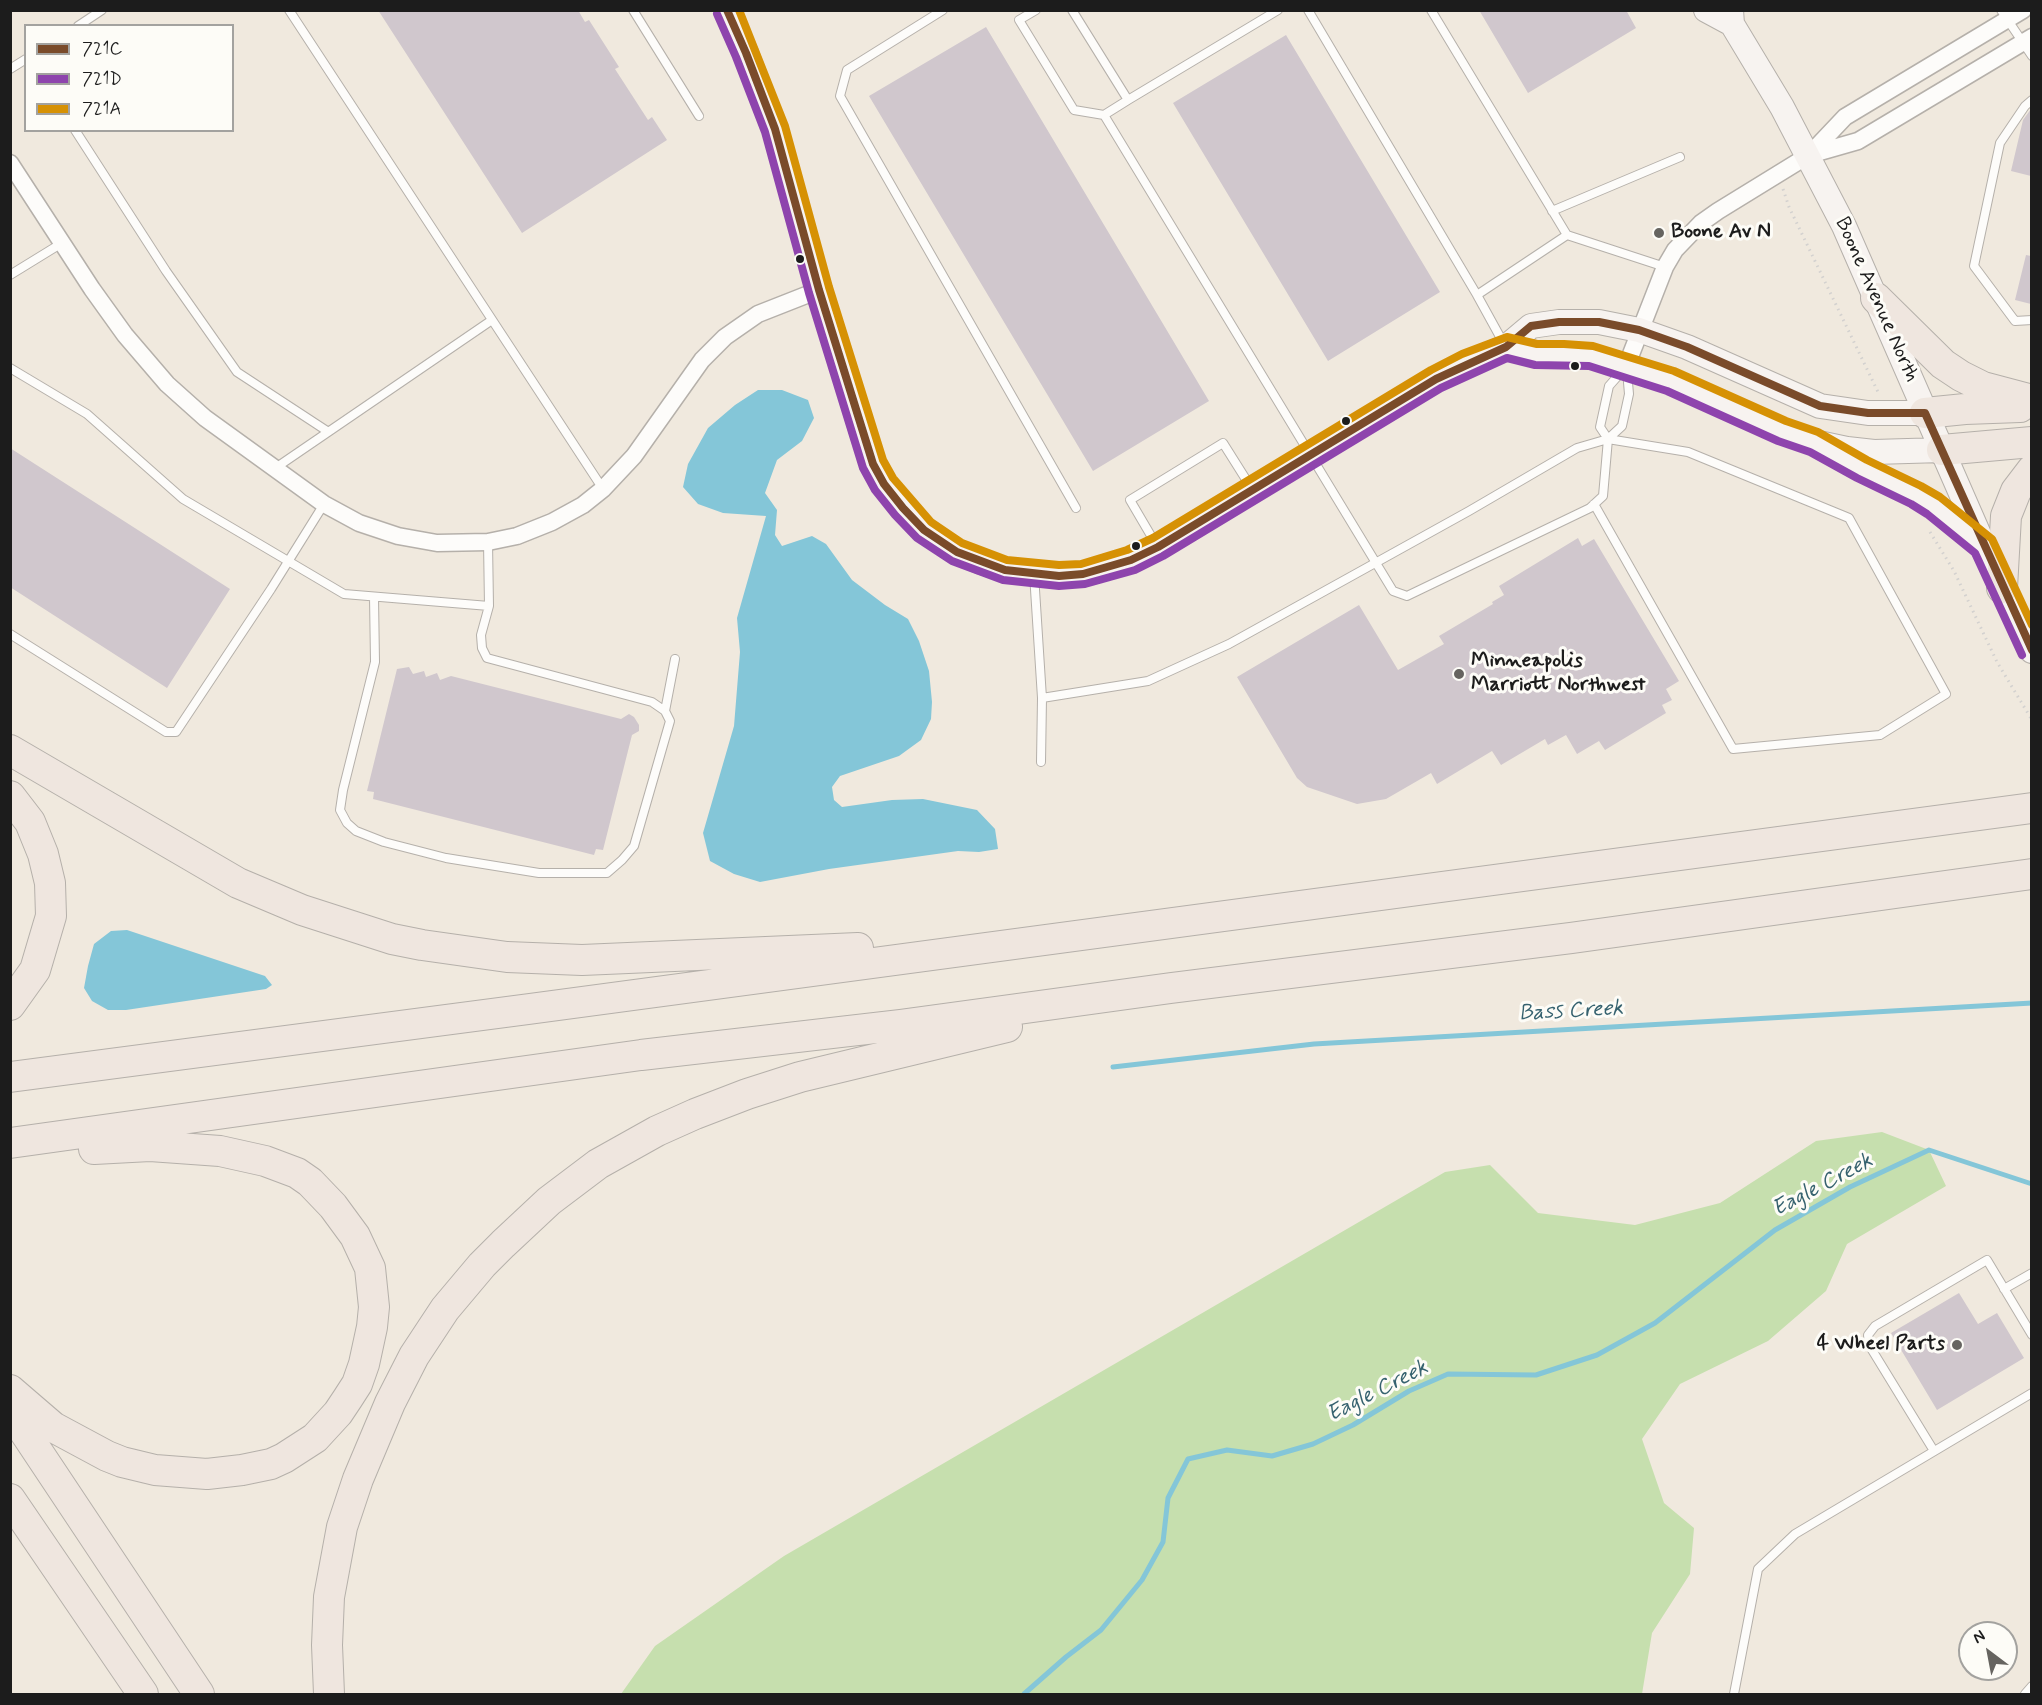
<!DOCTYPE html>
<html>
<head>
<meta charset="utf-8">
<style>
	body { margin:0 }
	#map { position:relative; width:2042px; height:1705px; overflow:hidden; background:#f0e9de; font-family:Mynerve,sans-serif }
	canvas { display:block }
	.frame { position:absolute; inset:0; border:12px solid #1c1c1c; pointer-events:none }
	.legend { position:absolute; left:24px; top:24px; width:210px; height:108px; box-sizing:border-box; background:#fdfcf7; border:2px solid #a3a29f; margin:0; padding:8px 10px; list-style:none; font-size:18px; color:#1c1c1c }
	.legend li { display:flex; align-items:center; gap:12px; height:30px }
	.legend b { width:30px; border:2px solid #a3a29f }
	.north { position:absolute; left:1958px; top:1621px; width:60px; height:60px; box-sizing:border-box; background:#fdfcf7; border:2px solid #a3a29f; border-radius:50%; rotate:328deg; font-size:16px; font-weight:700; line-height:24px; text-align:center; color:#1c1c1c }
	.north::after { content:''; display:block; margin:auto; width:21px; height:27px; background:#666460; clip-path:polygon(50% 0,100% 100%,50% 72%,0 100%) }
</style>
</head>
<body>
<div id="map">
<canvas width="2042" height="1705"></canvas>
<div class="frame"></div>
<ul class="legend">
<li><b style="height:8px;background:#7a4b2a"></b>721C</li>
<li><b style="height:8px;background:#8e44ad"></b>721D</li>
<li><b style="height:8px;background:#d69104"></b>721A</li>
</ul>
<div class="north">N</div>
</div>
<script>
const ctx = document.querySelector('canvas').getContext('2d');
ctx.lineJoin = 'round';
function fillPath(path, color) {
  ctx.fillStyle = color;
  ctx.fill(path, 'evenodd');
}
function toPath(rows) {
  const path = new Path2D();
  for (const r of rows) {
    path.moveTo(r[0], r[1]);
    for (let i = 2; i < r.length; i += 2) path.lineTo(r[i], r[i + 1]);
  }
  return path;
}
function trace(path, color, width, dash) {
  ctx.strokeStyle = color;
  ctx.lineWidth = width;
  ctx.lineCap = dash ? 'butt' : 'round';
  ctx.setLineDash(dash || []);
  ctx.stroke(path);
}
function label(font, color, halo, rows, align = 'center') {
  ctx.font = font + ' Mynerve,sans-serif';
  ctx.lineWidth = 6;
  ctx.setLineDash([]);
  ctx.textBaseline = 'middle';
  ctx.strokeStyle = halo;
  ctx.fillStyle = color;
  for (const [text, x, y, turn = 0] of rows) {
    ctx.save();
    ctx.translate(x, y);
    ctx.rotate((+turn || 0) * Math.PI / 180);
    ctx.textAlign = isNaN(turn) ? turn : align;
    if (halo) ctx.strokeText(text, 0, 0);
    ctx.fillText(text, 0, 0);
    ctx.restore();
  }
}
const green = toPath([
	[1882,1132,1929,1150,1946,1186,1847,1244,1826,1291,1768,1341,1680,1384,1642,1439,1664,1503,1694,1528,1690,1574,1652,1633,1642,1694,621,1694,655,1646,784,1556,1445,1172,1490,1165,1538,1213,1635,1225,1720,1203,1816,1141]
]);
const water = toPath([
	[758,390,782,390,808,400,814,418,802,441,777,460,765,493,777,510,775,535,782,546,812,536,826,544,852,580,885,605,908,619,919,641,929,671,932,702,931,719,921,740,899,756,840,776,832,787,834,800,842,807,892,800,923,799,977,810,995,829,998,849,979,852,958,851,829,869,760,882,734,874,710,861,703,833,734,726,740,652,737,618,766,516,723,513,698,504,683,487,688,464,708,428,735,405],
	[127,930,265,976,272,985,266,989,126,1010,108,1010,92,1001,84,988,88,966,94,944,111,931]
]);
const stream = toPath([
	[1113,1067,1314,1044,2032,1003],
	[1024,1694,1066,1657,1101,1630,1142,1580,1163,1542,1168,1498,1188,1459,1227,1450,1272,1456,1313,1444,1353,1425,1409,1391,1448,1374,1536,1375,1597,1355,1655,1323,1775,1230,1850,1187,1929,1150,2032,1184]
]);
const building = toPath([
	[378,10,578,10,585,22,589,20,619,67,615,69,648,120,652,117,667,140,522,233],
	[1479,10,1626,10,1636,28,1528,93],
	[986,27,1209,401,1093,471,869,96],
	[1286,35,1440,292,1328,361,1173,103],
	[2031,109,2031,176,2011,171,2023,120],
	[2026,255,2031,256,2031,304,2015,300],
	[10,448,230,589,167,688,10,587],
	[1578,538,1582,546,1594,539,1679,681,1666,689,1672,700,1662,705,1666,713,1605,750,1599,741,1577,754,1566,735,1548,745,1545,739,1501,765,1492,751,1437,784,1431,773,1386,799,1357,804,1307,787,1297,778,1237,677,1359,605,1398,670,1444,644,1439,636,1493,604,1492,602,1504,595,1499,586],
	[409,667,413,674,424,671,426,677,437,673,440,680,451,676,621,719,629,714,634,717,639,725,639,731,632,735,603,850,596,849,594,855,373,799,374,792,367,791,397,669],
	[1959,1293,1978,1324,1997,1313,2024,1358,1937,1410,1891,1333]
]);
const path = toPath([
	[1783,189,1789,207,1878,392],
	[1930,532,1954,571,1997,662,2032,720]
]);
const lane = toPath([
	[289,10,603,489],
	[633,10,699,116],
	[943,10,847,70,840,96,1076,508],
	[1036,10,1019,20,1074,110,1104,115],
	[1072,10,1128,100,1278,10],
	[1308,10,1477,295,1504,344],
	[1431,10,1567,235,1665,267],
	[2001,10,2032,56],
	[78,26,102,10],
	[10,69,26,59],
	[1128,100,1104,115,1393,591,1407,596,1590,508,1603,496,1608,439,1600,427,1609,386,1624,369],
	[2032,100,2025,106,2000,143,1974,266,2015,321,2032,320],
	[75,130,166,271,237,372,327,431],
	[1552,211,1680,157],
	[10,275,62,243],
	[1477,295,1567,235],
	[10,368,87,414,183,499,344,594,489,606,488,542],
	[1608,439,1622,426,1629,394,1627,371],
	[274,469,492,320],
	[1157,546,1130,500,1223,443,1252,489],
	[1034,574,1042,698,1148,681,1229,644,1469,511,1577,448,1608,439,1688,452,1849,518,1946,694,1880,735,1733,749,1594,504],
	[374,597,375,662,343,790,340,810,347,823,356,831,384,842,446,858,539,873,607,873,622,860,634,846,670,721,665,711,652,702,487,658,482,648,481,635,489,606],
	[10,634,166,732,176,732,271,589,324,504],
	[665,711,675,659],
	[1041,762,1042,698],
	[2004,1289,2032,1273],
	[1934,1451,1869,1345,1868,1335,1875,1326,1987,1260,2032,1335],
	[1734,1694,1758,1569,1795,1534,2032,1393],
	[2025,1694,2032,1686]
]);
const street = toPath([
	[1809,155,1845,117,2023,10],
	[10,163,92,289,125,335,167,384,205,418,324,504,359,523,398,536,437,543,488,542,517,536,552,522,583,505,603,489,634,456,702,360,725,337,758,314,819,290],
	[1626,367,1665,267,1675,250,1701,223,1718,211,1809,155,1858,141,2032,37]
]);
const secondary = toPath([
	[727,10,746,53,775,129,819,290,863,436,873,464,884,484,903,508,924,530,957,552,981,562,1005,570,1059,576,1083,574,1131,560,1158,547,1436,379,1466,364,1506,347,1531,326,1559,322,1599,322,1639,330,1687,347,1820,406,1868,413,1925,413],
	[1706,10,1732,24],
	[1731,10,1732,24,1782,107,1844,226,1984,546,2032,651],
	[1506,347,1536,355,1563,354,1591,356,1671,381,1782,431,1814,442,1847,449,1874,452,1942,450],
	[1832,452,1862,469,1916,495,1933,505,1980,544]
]);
const highway = toPath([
	[1876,298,1943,364,1961,376,1983,387,2032,400],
	[1925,413,1965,409,2020,407],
	[1942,450,2032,442],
	[2002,588,2006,516,2016,491,2032,470],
	[10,750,238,883,302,910,392,939,422,945,507,957,582,960,858,948],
	[10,796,30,822,43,854,50,883,51,916,35,970,10,1005],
	[10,1077,529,1009,2032,808],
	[10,1143,641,1055,901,1025,1171,988,1571,938,2032,874],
	[10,1390,53,1427,107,1456,122,1462,155,1470,207,1474,242,1470,271,1464,284,1458,315,1438,338,1413,348,1398,357,1384,364,1364,372,1327,374,1307,370,1268,355,1236,333,1206,310,1182,297,1173,265,1161,220,1151,150,1146,94,1149],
	[10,1410,199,1694],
	[10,1499,143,1694],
	[329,1694,327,1645,329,1597,342,1527,358,1479,390,1403,414,1356,445,1309,482,1265,503,1244,549,1201,598,1164,657,1131,695,1114,747,1094,800,1077,1007,1027]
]);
const bus1 = toPath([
	[727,10,746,53,775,129,819,290,873,464,884,484,903,508,924,530,957,552,1005,570,1059,576,1083,574,1131,560,1158,547,1436,379,1506,347,1531,326,1559,322,1599,322,1639,330,1687,347,1820,406,1868,413,1925,413,2032,650]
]);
const bus2 = toPath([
	[717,14,736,57,765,132,809,293,863,468,875,490,895,515,917,538,952,561,1003,580,1059,586,1085,584,1135,570,1163,556,1441,388,1507,358,1535,365,1589,366,1667,391,1778,441,1810,452,1857,478,1911,504,1927,514,1975,553,2022,655]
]);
const bus3 = toPath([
	[739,10,785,126,829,287,883,460,893,478,931,522,962,543,1007,560,1059,565,1081,564,1127,550,1153,538,1431,370,1462,354,1507,337,1537,344,1564,344,1593,346,1674,371,1786,421,1818,432,1867,460,1921,486,1940,497,1992,539,2032,625]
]);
const markers = [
	[1659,233,6,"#666460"],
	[800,259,5,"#1c1c1c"],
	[1575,366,5,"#1c1c1c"],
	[1346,421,5,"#1c1c1c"],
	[1136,546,5,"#1c1c1c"],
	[1459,674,6,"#666460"],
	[1957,1345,6,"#666460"]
];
const poiNames = [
	["Boone Av N",1671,233],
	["Minneapolis",1471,662],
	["Marriott Northwest",1471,686],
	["4 Wheel Parts",1945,1345,"right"]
];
const streetNames = [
	["Boone Avenue North",1876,300,66]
];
const waterNames = [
	["Bass Creek",1571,1012,-3],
	["Eagle Creek",1823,1186,-28],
	["Eagle Creek",1378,1392,-27]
];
fillPath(green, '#c6dfae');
fillPath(water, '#84c6d8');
trace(stream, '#84c6d8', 5);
fillPath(building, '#d0c7cd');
trace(lane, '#b5b0aa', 10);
trace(street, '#b5b0aa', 19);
trace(secondary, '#b5b0aa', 26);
trace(highway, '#b5b0aa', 32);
trace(path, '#d3d1cf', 3, [1.5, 4.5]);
trace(lane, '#fdfcfa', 8);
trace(street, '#fdfcfa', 16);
trace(secondary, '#f7f3f0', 24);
trace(highway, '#efe6df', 30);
trace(bus1, '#7a4b2a', 8);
trace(bus2, '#8e44ad', 8);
trace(bus3, '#d69104', 8);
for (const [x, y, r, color] of markers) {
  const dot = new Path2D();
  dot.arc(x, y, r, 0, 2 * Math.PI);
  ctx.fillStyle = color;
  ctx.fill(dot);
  trace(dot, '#fdfcf7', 2);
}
label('bold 21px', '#1c1c1c', '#fdfcf7', poiNames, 'left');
label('21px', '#1c1c1c', '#fdfcf7', streetNames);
label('italic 22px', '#36626f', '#fdfcf7', waterNames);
</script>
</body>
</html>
